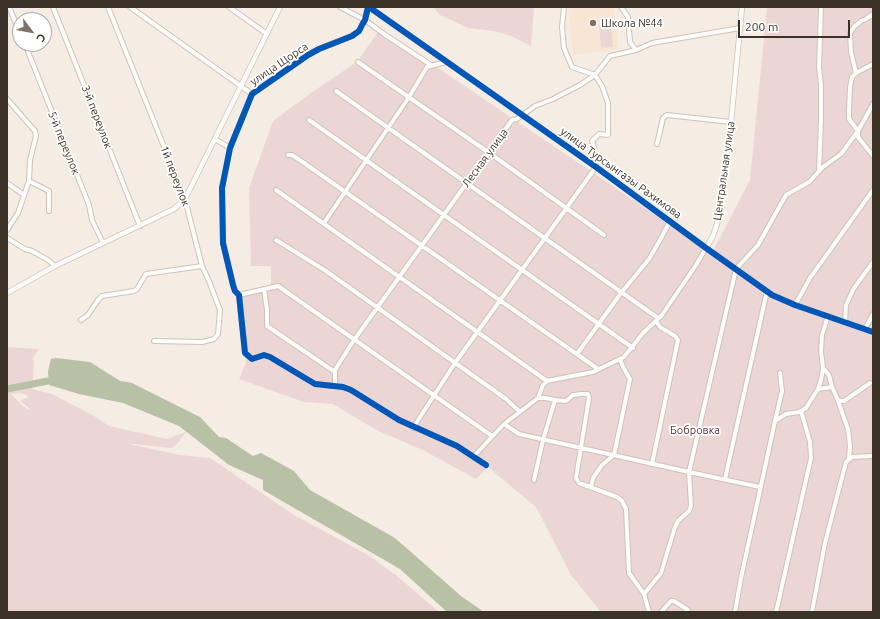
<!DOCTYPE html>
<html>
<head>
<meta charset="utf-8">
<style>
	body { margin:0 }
	#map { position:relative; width:880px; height:619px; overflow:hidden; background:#f5ece4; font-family:Ubuntu,sans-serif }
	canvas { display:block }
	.frame { position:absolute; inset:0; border:8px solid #3d3227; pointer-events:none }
	.north { position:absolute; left:12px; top:12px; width:40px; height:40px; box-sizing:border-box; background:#fff; border:1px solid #b1ada9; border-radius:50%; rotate:122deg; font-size:11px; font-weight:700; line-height:16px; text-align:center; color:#3d3227 }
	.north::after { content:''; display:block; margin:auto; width:14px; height:18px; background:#7d7369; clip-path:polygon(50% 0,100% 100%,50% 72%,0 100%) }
	.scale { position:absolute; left:738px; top:20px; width:112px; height:18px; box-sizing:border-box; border:2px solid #3d3227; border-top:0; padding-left:5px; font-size:12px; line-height:14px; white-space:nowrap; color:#3d3227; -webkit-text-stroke:3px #fff; paint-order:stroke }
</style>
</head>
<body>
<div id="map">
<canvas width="880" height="619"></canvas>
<div class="frame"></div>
<div class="north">С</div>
<div class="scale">200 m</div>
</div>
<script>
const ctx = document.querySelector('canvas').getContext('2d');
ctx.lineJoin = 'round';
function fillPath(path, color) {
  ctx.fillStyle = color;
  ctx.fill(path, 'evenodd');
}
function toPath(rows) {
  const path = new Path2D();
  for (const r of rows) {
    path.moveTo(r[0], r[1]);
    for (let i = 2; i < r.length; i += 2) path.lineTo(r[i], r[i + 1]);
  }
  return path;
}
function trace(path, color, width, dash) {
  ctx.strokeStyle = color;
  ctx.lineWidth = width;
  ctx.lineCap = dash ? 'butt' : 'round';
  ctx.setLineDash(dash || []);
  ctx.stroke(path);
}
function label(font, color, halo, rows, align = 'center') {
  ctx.font = font + ' Ubuntu,sans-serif';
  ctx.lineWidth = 3.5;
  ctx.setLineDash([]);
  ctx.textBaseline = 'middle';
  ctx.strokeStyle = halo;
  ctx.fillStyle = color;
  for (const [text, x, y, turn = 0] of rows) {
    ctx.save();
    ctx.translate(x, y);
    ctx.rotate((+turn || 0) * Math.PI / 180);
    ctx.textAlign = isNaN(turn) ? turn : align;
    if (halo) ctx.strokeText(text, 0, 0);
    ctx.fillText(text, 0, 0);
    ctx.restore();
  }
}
const built = toPath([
	[568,7,614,7,618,49,573,55]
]);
const green = toPath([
	[433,7,530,7,534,9,531,46,511,36,494,31,468,28,440,15],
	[767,7,873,7,873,612,601,612,571,575,536,507,488,467,476,479,423,450,378,431,333,404,304,402,239,379,246,363,239,295,271,288,271,266,251,266,249,188,273,121,311,93,357,62,380,29,712,253,750,180],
	[611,24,613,47,601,48,599,25],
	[7,347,39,349,32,359,34,360,32,389,52,394,94,416,109,426,167,439,186,432,177,444,171,448,124,443,180,455,210,458,294,515,368,555,397,576,439,612,7,612],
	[20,393,27,395,28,397,20,401,29,408,29,410,23,406,11,394]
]);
const water = toPath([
	[56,358,90,362,120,381,132,383,200,417,219,437,226,438,253,456,261,453,294,471,310,490,395,538,461,596,484,612,447,612,400,569,263,490,263,480,229,465,179,426,123,403,79,394,49,385,48,371,51,359]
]);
const river = toPath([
	[7,389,58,379]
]);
const minor = toPath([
	[9,7,20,33],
	[53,7,140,226],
	[108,7,185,199,202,266,209,281,220,310,218,334,214,339,202,342,154,341],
	[130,7,252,94],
	[229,7,267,34],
	[340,7,365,20,384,34,431,65],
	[368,7,365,20,362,25,359,31,352,36,319,49,308,55,252,94,230,148,222,188,223,243,233,285,235,291,239,295,245,353,252,359,264,355,270,357,315,384,343,387,351,390,399,420,457,446,486,465],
	[621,7,628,17,630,42,636,50],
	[873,14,866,19,861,21,854,27,850,33,851,52,856,73,852,77,850,87,849,111,849,119,858,131,858,137,873,156],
	[25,44,89,205,92,220,103,243],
	[358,62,488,152,604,235],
	[856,73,873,64],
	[336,91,658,318],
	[7,99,35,131,36,136,30,160,29,181,18,213,7,230],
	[309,120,633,348],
	[215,139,230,148],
	[657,144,663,118,667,115,731,122],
	[288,155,292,155,304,163,598,369],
	[819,171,821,121,821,84,819,68,821,7],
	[29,181,49,191,49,211],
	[7,183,24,195],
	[276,190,547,381],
	[324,223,409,97,427,67,446,62],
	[7,238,25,249,32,251,48,260,55,266],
	[276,240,326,271,506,399,520,412],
	[264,289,267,310,267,326,335,372],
	[239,295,278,286,492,436],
	[795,305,810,278,873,190],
	[81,320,88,315,98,300,102,296,134,291,137,289,146,274,202,266],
	[845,322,846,305,854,288,873,262],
	[865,329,873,314],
	[577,354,621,293,649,259,660,240,670,221],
	[823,368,829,375,832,387,838,400,841,401,844,401,870,383],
	[335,386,335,370,354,340,512,120,517,119,535,106,553,99,580,85,595,75,610,56,636,50,652,43,740,28],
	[818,389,832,387],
	[555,400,566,401,573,395,582,394,588,394,589,398,576,478,579,483,617,497,622,501,626,509,629,573,644,594,649,612],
	[838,401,848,429,850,446,849,459],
	[775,421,782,391,780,373],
	[504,424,519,434,689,472,760,487],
	[413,428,455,363,596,167,594,147,592,141,599,134,608,135,608,103,602,86,595,75,572,67,564,48,562,27,564,7],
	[474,456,504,424,538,398,543,385,547,381,593,372,624,357,643,333,662,315,696,265,706,248],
	[652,464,678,340,675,336,660,327,656,321],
	[725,479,767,291],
	[534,480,543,440,555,400,545,398,538,398],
	[591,487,593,478,602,465,614,455,630,379,623,367,620,359],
	[644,594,661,573,675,527,678,521,689,511,691,506,689,472,736,269,758,245,786,195,809,182,823,167,841,154,858,131,873,104],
	[661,612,671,601,674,601,688,610],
	[735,612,741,578,775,421,786,414,799,412,806,408,818,389,821,380,823,368,821,351,822,335,828,316],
	[776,612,811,458,810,442,801,411],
	[812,612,825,543,846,462,852,457,873,456]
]);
const tertiary = toPath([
	[369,7,596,167,706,248,772,295,795,305,873,332],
	[706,248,713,236,717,224,731,122,742,7],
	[7,293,55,266,174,209,185,199,280,7]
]);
const cycleway = toPath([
	[368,7,365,20,362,25,359,31,352,36,319,49,308,55,252,94,230,148,222,188,223,243,233,285,235,291,239,295,245,353,252,359,264,355,270,357,315,384,343,387,351,390,399,420,457,446,486,465],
	[369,7,596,167,706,248,772,295,795,305,873,332]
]);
const markers = [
	[593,23,4,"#7d7369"]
];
const poiNames = [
	["Школа №44",601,23]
];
const streetNames = [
	["улица Щорса",279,64,-34],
	["3-й переулок",97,117,69],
	["5-й переулок",64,143,68],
	["Лесная улица",485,158,-54],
	["Центральная улица",724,171,-82],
	["улица Турсынгазы Рахимова",621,173,36],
	["1й переулок",175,176,69]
];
const parkNames = [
	["Бобровка",695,430]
];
fillPath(built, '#f8e5d3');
fillPath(green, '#ecd6d5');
fillPath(water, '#b8c0a6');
trace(river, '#b8c0a6', 7);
trace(minor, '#cbc2ba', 6);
trace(tertiary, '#cbc2ba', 6);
trace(minor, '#fefcfb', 4);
trace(tertiary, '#fefcfb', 4.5);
trace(cycleway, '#0057b8', 6);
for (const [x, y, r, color] of markers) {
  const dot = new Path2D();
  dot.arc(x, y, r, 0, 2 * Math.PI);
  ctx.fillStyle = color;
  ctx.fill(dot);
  trace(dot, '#fff', 1.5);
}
label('11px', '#3d3227', '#fff', poiNames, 'left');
label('11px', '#3d3227', '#fff', streetNames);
label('11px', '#632c39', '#fff', parkNames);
</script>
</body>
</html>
